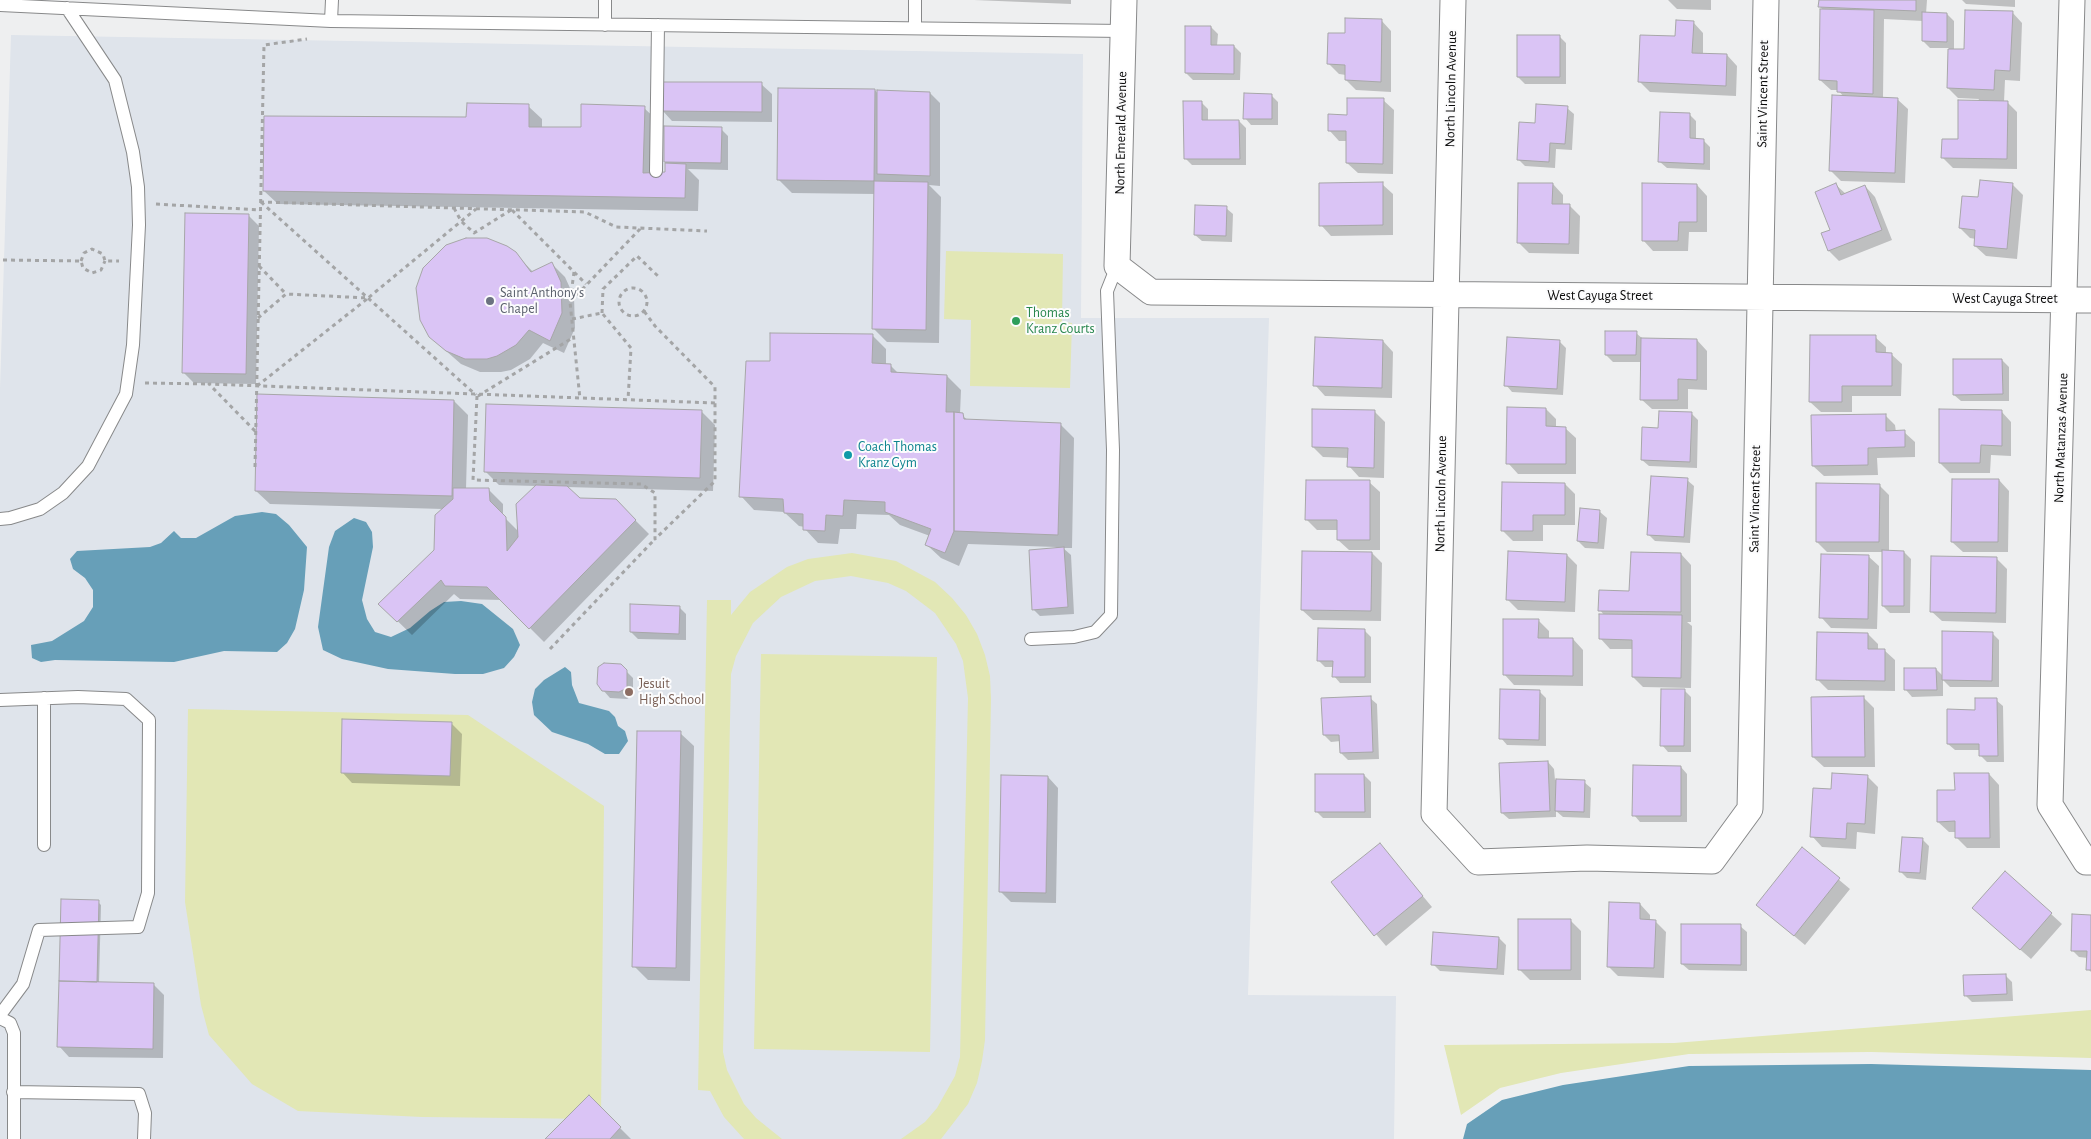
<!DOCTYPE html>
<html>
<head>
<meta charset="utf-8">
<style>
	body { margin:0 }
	canvas { display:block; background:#eeeff0 }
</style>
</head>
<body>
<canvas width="2091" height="1139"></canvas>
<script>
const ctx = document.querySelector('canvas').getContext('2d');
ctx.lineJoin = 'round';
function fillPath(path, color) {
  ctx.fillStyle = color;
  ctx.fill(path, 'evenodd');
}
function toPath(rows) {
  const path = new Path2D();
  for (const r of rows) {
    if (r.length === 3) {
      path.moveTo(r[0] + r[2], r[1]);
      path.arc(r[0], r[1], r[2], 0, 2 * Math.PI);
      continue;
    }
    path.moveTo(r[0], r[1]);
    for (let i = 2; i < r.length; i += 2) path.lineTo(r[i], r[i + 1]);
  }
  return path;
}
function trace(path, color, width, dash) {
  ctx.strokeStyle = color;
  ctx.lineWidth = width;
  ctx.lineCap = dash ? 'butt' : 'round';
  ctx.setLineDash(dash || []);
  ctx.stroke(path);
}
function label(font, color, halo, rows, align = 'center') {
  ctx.font = font + ' "Alegreya Sans",sans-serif';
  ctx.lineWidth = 4;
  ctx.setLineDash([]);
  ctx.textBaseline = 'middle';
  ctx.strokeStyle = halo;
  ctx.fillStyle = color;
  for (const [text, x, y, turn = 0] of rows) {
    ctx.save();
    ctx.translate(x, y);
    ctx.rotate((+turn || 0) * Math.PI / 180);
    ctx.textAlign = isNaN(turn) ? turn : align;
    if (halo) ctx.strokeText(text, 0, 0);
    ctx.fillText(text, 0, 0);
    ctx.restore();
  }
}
const built = toPath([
	[11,35,1083,54,1081,318,1269,318,1248,995,1396,996,1394,1139,0,1139,0,389]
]);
const green = toPath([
	[946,251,1063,254,1062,322,1072,323,1070,388,970,386,971,320,944,319],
	[852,553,896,561,935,582,952,598,966,615,977,634,985,655,990,676,991,699,985,1040,982,1061,977,1083,968,1104,941,1139,901,1139,925,1122,937,1108,955,1076,960,1057,968,698,963,661,956,644,935,613,906,591,888,583,851,576,815,581,781,597,753,623,736,656,731,674,723,1052,727,1070,744,1104,756,1118,782,1139,744,1139,724,1117,710,1091,698,1090,707,600,731,600,731,615,750,592,787,567,808,559],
	[761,654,937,657,930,1052,754,1049],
	[188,709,468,715,604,806,601,1119,422,1117,298,1111,252,1084,209,1035,201,1005,185,902],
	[2091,1010,2091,1058,1871,1052,1689,1054,1561,1073,1500,1088,1461,1115,1444,1045,1674,1043]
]);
const water = toPath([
	[262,512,276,514,289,525,307,547,304,590,295,629,287,643,277,652,224,651,174,662,55,660,41,662,32,658,31,645,52,641,84,621,93,607,93,590,85,578,73,569,70,559,77,551,150,547,161,543,174,531,181,538,196,538,235,516],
	[354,518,366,522,372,532,373,547,362,600,367,619,375,632,391,637,410,628,430,611,444,602,461,601,482,604,513,629,520,645,514,657,504,668,483,674,455,674,388,669,342,659,323,650,318,627,329,547,335,531],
	[565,667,571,672,572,685,579,703,609,711,615,717,618,726,625,731,628,741,619,754,605,754,588,744,552,732,534,715,532,702,535,689,544,680],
	[1871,1064,2091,1070,2091,1139,1463,1139,1467,1124,1502,1100,1563,1085,1689,1066]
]);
const shadow = toPath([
	[974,0,1071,0,1071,4],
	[1668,0,1711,0,1711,10,1677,9],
	[1820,0,1927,0,1926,14,1947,14,1954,21,1954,50,1965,51,2012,12,2022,23,2020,81,2005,80,2004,102,2007,102,2017,112,2017,169,1953,168,1943,158,1959,140,1979,99,1958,98,1948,88,1949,48,1930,48,1923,41,1923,21,1884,19,1883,98,1897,99,1908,109,1905,183,1841,181,1830,170,1843,96,1838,90,1831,90,1820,80,1823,10,1820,7],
	[1962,0,2015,0,2015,7,1966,4],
	[1381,20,1391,31,1391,92,1356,90,1346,80,1346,75,1339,74,1329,64,1346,34],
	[1693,22,1703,33,1703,54,1727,55,1737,66,1736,96,1650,92,1640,82,1677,37],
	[1211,27,1218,34,1217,46,1234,46,1241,53,1240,80,1193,80,1186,73],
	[1560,37,1566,43,1566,84,1525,84,1518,77],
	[761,84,772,94,772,122,672,121,662,110],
	[875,90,878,94,930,93,940,103,940,186,929,185,941,197,939,343,887,342,874,329,875,194,792,193,778,179],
	[1271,95,1278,102,1278,125,1251,125,1245,118],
	[1383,100,1394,110,1393,174,1358,173,1347,163,1347,141,1339,141,1329,130,1348,116],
	[1201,102,1208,109,1208,121,1239,121,1246,128,1246,165,1192,165,1185,158],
	[528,106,542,119,542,128,582,128,644,108,658,121,657,174,666,173,665,162,721,129,728,136,728,170,688,169,699,180,698,211,278,204,264,191,467,119],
	[1567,108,1574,114,1572,150,1556,149,1555,168,1525,166,1518,159,1536,125],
	[1689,114,1696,121,1696,140,1703,140,1710,147,1710,170,1667,168,1660,162],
	[1382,184,1393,194,1393,235,1331,236,1321,225],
	[1553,184,1563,195,1563,205,1569,205,1580,216,1579,254,1529,253,1519,243],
	[2012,184,2023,195,2017,259,1986,256,1975,246,1976,239,1970,238,1960,228,1979,198],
	[1697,185,1707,196,1707,232,1689,232,1688,251,1653,251,1643,240],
	[1836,185,1846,194,1865,186,1875,197,1892,240,1839,261,1829,251,1822,234,1832,231],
	[1226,208,1233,214,1232,242,1202,241,1195,235],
	[249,216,259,226,256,384,194,383,184,373],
	[446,246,515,253,533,272,552,264,565,277,574,297,575,328,564,353,543,343,530,359,511,370,501,372,480,372,461,364,445,350,430,336,424,268],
	[1636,333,1643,339,1697,340,1707,351,1707,390,1688,389,1688,409,1652,409,1641,399,1642,362,1613,362,1606,355],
	[872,335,886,349,886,365,891,366,899,374,947,376,961,390,960,414,969,421,1060,424,1074,438,1072,548,1063,548,1071,555,1074,614,1040,616,1033,609,1056,547,968,544,959,566,941,558,927,545,930,536,900,525,889,515,857,514,856,529,840,529,838,544,818,543,805,529,805,527,799,526,784,512,754,510,741,496,771,362],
	[1875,337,1886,347,1886,354,1891,354,1902,364,1901,396,1852,396,1852,412,1821,412,1810,402],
	[1383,341,1393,352,1392,398,1325,396,1315,385],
	[1559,341,1566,348,1563,395,1512,392,1506,385],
	[2002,360,2009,367,2009,401,1961,401,1954,395],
	[454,401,468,415,466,489,489,490,503,504,503,516,519,532,537,486,499,485,485,471,701,411,715,425,713,491,566,487,579,500,615,500,649,534,544,642,502,600,460,599,454,594,412,635,380,604,436,550,443,509,270,504,256,491],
	[1546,409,1556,419,1556,428,1565,428,1576,438,1576,474,1518,474,1508,463],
	[1374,411,1385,422,1384,478,1359,477,1349,466,1349,458,1323,457,1313,447],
	[2001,411,2011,422,2011,456,1991,455,1990,473,1950,473,1940,463],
	[1692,414,1698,420,1697,468,1649,466,1642,460,1660,429],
	[1885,415,1895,425,1896,432,1904,432,1915,442,1915,457,1877,458,1878,475,1824,476,1813,466],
	[1687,480,1694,486,1690,543,1655,541,1648,534],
	[1999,480,2009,491,2008,552,1963,552,1952,542],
	[1369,482,1380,492,1380,550,1349,550,1338,540,1338,530,1317,530,1306,519],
	[1565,484,1575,494,1575,525,1543,525,1543,541,1513,541,1503,531],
	[1879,485,1889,495,1889,552,1904,552,1911,559,1910,613,1890,613,1883,606,1884,552,1827,552,1817,542],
	[1581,510,1600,512,1607,518,1604,549,1585,548,1578,541],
	[1372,553,1382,563,1381,621,1313,620,1302,610],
	[1681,554,1691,565,1691,622,1687,622,1692,626,1691,688,1643,687,1633,677,1633,649,1610,649,1600,638,1604,615,1600,610,1631,592],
	[1567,555,1577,565,1575,612,1518,610,1507,599],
	[1868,556,1879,566,1877,629,1831,628,1821,617],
	[1996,558,2007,569,2006,623,1942,621,1931,611],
	[679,607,686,614,686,640,638,639,631,632],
	[1538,620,1549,631,1549,639,1573,639,1583,650,1583,686,1514,685,1504,674],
	[1364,630,1371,637,1371,683,1340,683,1334,676,1334,667,1325,667,1318,660],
	[1992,633,1999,640,1999,687,1950,687,1943,680,1943,696,1912,697,1906,690,1936,669,1943,676],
	[1868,634,1878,644,1878,650,1884,650,1895,660,1895,691,1828,690,1818,680],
	[620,665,633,678,633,695,627,699,610,698,603,690],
	[1684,690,1691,697,1691,752,1668,752,1662,745],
	[1539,691,1546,698,1546,746,1507,745,1501,738],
	[1370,698,1377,704,1379,759,1348,760,1341,753,1341,741,1331,742,1324,735],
	[1864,698,1874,708,1875,767,1824,767,1813,757],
	[1996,700,2003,706,2004,762,1987,762,1980,755,1980,750,1955,750,1948,744,1977,711],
	[451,723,462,734,460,786,352,783,342,772],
	[680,733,694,746,690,981,648,980,634,966],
	[1548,762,1554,769,1555,780,1584,782,1591,788,1590,818,1563,817,1556,811,1556,817,1509,819,1502,813],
	[1681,767,1687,774,1687,822,1640,822,1634,815],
	[1989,774,1999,785,2000,848,1967,848,1956,837,1956,832,1949,832,1938,822,1956,791],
	[1364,775,1371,782,1371,818,1323,818,1316,811],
	[1867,776,1878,787,1875,834,1857,832,1856,849,1822,847,1812,836,1832,791],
	[1048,777,1058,788,1056,903,1011,902,1000,891],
	[1922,839,1929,846,1926,880,1907,878,1900,871],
	[1380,845,1432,907,1386,946,1333,883],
	[1802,849,1850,889,1805,945,1757,905],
	[98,902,101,905,99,983,153,984,164,995,163,1058,69,1057,59,1046],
	[1640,904,1650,915,1650,921,1655,921,1666,932,1664,978,1618,976,1608,966],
	[2051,914,2062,924,2031,959,1984,918],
	[2091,916,2091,972,2088,969,2088,958,2079,957,2072,950],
	[1571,921,1581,931,1581,980,1530,980,1519,969],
	[1740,926,1747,932,1747,971,1689,970,1682,964],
	[1499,938,1506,945,1504,975,1440,971,1433,964],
	[2005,975,2012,982,2013,1001,1972,1002,1965,995],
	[589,1097,631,1139,547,1139]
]);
const building = toPath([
	[1819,0,1916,0,1916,11,1818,7,1819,0],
	[1820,9,1874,10,1873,94,1837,92,1837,81,1819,80,1820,9],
	[1965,10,2013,11,2010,71,1995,70,1994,90,1947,88,1948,49,1964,49,1965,10],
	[1922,12,1947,13,1947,42,1922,41,1922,12],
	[1345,18,1382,19,1381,82,1345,80,1345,65,1327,64,1328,33,1345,33,1345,18],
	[1676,20,1694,21,1692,53,1727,54,1726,86,1638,82,1640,35,1675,36,1676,20],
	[1185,26,1211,26,1211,45,1234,45,1234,74,1185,73,1185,26],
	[1517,35,1560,35,1560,77,1517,77,1517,35],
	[661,82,762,82,762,112,661,111,661,82],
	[778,88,875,89,874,181,777,180,778,88],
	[877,90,930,92,930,176,877,174,877,90],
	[1244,93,1272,94,1272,119,1243,119,1244,93],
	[1832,95,1898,98,1895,173,1829,171,1832,95],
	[1347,98,1384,98,1383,164,1346,163,1346,131,1328,131,1328,114,1347,115,1347,98],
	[1958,100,2008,101,2007,159,1941,158,1942,139,1958,139,1958,100],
	[1183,101,1202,101,1202,120,1239,120,1240,159,1184,159,1183,101],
	[467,103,529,104,529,127,581,127,581,104,645,106,643,173,665,172,665,163,686,164,685,198,263,191,264,116,466,117,467,103],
	[1536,104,1568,106,1565,144,1550,143,1549,162,1517,160,1519,122,1535,123,1536,104],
	[1660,112,1690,113,1690,138,1704,139,1704,164,1658,162,1660,112],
	[664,126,722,127,721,163,664,162,664,126],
	[1980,180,2013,183,2007,249,1974,246,1975,230,1959,228,1962,196,1978,197,1980,180],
	[874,181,928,182,926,330,872,329,874,181],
	[1383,182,1383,225,1319,226,1319,183,1383,182],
	[1518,183,1553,183,1552,204,1570,204,1569,244,1517,243,1518,183],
	[1642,183,1697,184,1697,222,1679,222,1678,241,1642,241,1642,183],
	[1836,183,1841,195,1865,185,1882,230,1828,251,1821,233,1830,230,1815,192,1836,183],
	[1195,205,1227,206,1226,236,1194,235,1195,205],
	[185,213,249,214,246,374,182,373,185,213],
	[466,238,487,238,507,246,516,252,531,272,552,262,561,282,562,313,550,341,529,330,516,345,497,356,487,359,465,359,446,351,429,337,420,320,416,288,423,268,446,245,466,238],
	[1605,331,1637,331,1636,355,1605,355,1605,331],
	[770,333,873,334,872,363,891,364,891,372,947,375,946,412,954,412,954,531,945,553,925,545,931,529,885,512,885,502,844,500,843,516,826,515,825,531,803,530,803,514,784,513,783,499,739,497,746,361,770,361,770,333],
	[1810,335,1876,335,1876,352,1892,353,1892,386,1842,386,1842,402,1809,402,1810,335],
	[1315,337,1383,340,1382,388,1313,386,1315,337],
	[1507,337,1560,340,1557,389,1504,386,1507,337],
	[1641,338,1697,339,1697,380,1678,379,1678,400,1640,400,1641,338],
	[1953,359,2002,359,2003,394,1953,395,1953,359],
	[257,394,454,400,452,496,255,491,257,394],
	[486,404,702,410,700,478,484,472,486,404],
	[1507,407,1546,408,1546,426,1566,427,1566,464,1506,464,1507,407],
	[1312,409,1375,410,1374,468,1347,467,1348,448,1312,447,1312,409],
	[1939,409,2002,410,2002,446,1981,445,1980,463,1939,463,1939,409],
	[1659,411,1692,412,1690,462,1641,460,1642,427,1658,428,1659,411],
	[954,412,963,413,964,419,1061,423,1058,535,954,531,954,412],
	[1886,414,1886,431,1905,430,1905,447,1868,448,1868,465,1812,466,1811,415,1886,414],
	[1651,476,1688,478,1684,537,1647,535,1651,476],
	[1952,479,1999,479,1998,542,1951,542,1952,479],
	[1306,480,1370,480,1370,540,1337,540,1337,520,1305,520,1306,480],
	[1502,482,1565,483,1565,515,1533,515,1533,531,1501,531,1502,482],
	[1816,483,1880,484,1879,542,1816,542,1816,483],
	[536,485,567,486,580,498,616,499,636,520,529,629,487,587,445,586,441,580,397,622,378,604,434,550,435,515,453,499,453,488,489,488,490,501,506,517,507,551,518,537,516,504,536,485],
	[1580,508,1600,510,1598,543,1577,541,1580,508],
	[1064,547,1068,607,1032,610,1029,550,1064,547],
	[1882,550,1904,551,1904,606,1882,606,1882,550],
	[1302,551,1372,552,1371,611,1301,610,1302,551],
	[1508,551,1567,554,1565,602,1506,600,1508,551],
	[1631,552,1681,553,1681,612,1598,611,1599,590,1629,591,1631,552],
	[1821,554,1869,555,1868,619,1819,618,1821,554],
	[1931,556,1997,557,1996,613,1930,612,1931,556],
	[630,604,680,606,679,634,630,632,630,604],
	[1599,614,1682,615,1681,678,1632,677,1632,640,1599,639,1599,614],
	[1503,619,1539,619,1538,638,1573,638,1573,676,1503,675,1503,619],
	[1318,628,1365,629,1365,677,1332,677,1333,661,1317,661,1318,628],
	[1942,631,1993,632,1992,681,1942,680,1942,631],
	[1817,632,1868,633,1868,649,1885,649,1885,681,1816,680,1817,632],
	[604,663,621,664,627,670,627,688,619,692,602,691,597,684,598,667,604,663],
	[1904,668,1936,668,1937,690,1904,690,1904,668],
	[1500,689,1540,690,1539,740,1499,739,1500,689],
	[1661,689,1685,689,1684,746,1660,746,1661,689],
	[1371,696,1373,752,1340,753,1339,735,1323,735,1321,698,1371,696],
	[1864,696,1865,757,1812,757,1811,697,1864,696],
	[1975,698,1997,698,1998,756,1979,756,1979,744,1947,744,1947,709,1975,710,1975,698],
	[342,719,452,722,450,776,341,773,342,719],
	[637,731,681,731,676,968,632,967,637,731],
	[1548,761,1550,811,1501,813,1499,763,1548,761],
	[1633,765,1681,766,1681,816,1632,816,1633,765],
	[1832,773,1868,775,1865,824,1847,823,1846,839,1810,837,1813,788,1831,789,1832,773],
	[1954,773,1989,773,1990,838,1955,838,1955,821,1937,822,1937,790,1955,790,1954,773],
	[1315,774,1364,774,1365,812,1315,812,1315,774],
	[1001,775,1048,776,1046,893,999,892,1001,775],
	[1556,779,1585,780,1584,812,1555,811,1556,779],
	[1902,837,1923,838,1920,873,1899,872,1902,837],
	[1380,843,1423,896,1374,936,1331,882,1380,843],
	[1802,847,1840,878,1794,936,1756,905,1802,847],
	[2005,871,2052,913,2020,950,1972,908,2005,871],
	[61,899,99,900,97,982,59,981,61,899],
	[1609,902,1640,903,1640,919,1656,920,1654,968,1607,967,1609,902],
	[2072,914,2091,915,2091,970,2086,970,2087,951,2071,951,2072,914],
	[1518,919,1571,919,1571,970,1518,970,1518,919],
	[1681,924,1741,924,1741,965,1681,964,1681,924],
	[1433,932,1499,937,1497,969,1431,965,1433,932],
	[2006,974,2007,994,1964,996,1963,975,2006,974],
	[59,981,154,983,153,1049,57,1047,59,981],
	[589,1095,621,1127,610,1139,545,1139,589,1095]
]);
const path = toPath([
	[260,202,585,212,616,227,707,231],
	[261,202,476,395],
	[156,204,260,210],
	[454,208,461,221,474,233,511,210],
	[512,210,586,284],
	[3,260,81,261,83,268,92,273,101,270,105,261],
	[81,261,84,253,92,249,103,254,105,261,119,261],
	[259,266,286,294],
	[574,272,570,302,580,399],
	[633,302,14],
	[571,301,640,229],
	[602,313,603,289,637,256,659,277],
	[258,318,286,294,368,298,476,209],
	[572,319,602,313,631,348,628,400],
	[145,383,209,384],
	[257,386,367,299],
	[477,396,473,480,641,484,655,493,655,539,715,481,715,387,655,326,644,311],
	[478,396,574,337],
	[255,431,209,384,715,403],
	[255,467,264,45,307,39],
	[550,649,655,539]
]);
const lane = toPath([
	[0,5,331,21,1123,31],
	[331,21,332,0],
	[605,25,605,0],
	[915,28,915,0],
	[656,171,658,25],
	[0,519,10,518,40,509,63,493,88,466,126,394,133,345,139,225,138,187,133,152,115,80,67,8],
	[1031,639,1074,637,1095,632,1111,615,1113,450,1107,291,1117,266],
	[44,698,44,845],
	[0,700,78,697,126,699,149,720,148,893,138,927,39,930,23,984,0,1015],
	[0,1018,10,1023,14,1033,14,1139],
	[13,1092,139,1094,145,1113,144,1139]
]);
const street = toPath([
	[1124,0,1117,266,1151,292,2091,300],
	[1453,0,1434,814,1478,862,1587,858,1712,861,1750,809,1766,0],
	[2072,0,2050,805,2086,862,2091,862]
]);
const markers = [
	[490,301,5,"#6b7280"],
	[1016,321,5,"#2e9e5b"],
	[848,455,5,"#0f9aa8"],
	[629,692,5,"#8d6e63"]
];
const streetNames = [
	["North Lincoln Avenue",1451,89,-89],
	["Saint Vincent Street",1763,94,-89],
	["North Emerald Avenue",1121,133,-89],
	["West Cayuga Street",1600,296],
	["West Cayuga Street",2005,299],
	["North Matanzas Avenue",2061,438,-88],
	["North Lincoln Avenue",1441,494,-89],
	["Saint Vincent Street",1755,499,-89]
];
const worshipNames = [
	["Saint Anthony's",500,293],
	["Chapel",500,309]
];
const leisureNames = [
	["Thomas",1026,313],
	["Kranz Courts",1026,329]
];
const cultureNames = [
	["Coach Thomas",858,447],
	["Kranz Gym",858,463]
];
const educationNames = [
	["Jesuit",639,684],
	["High School",639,700]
];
fillPath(built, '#dfe4eb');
fillPath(green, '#e2e7b5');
fillPath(water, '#679fb8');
fillPath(shadow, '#0003');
fillPath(building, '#dac4f5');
trace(building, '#a7a7a8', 1);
trace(lane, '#88898a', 14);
trace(street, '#88898a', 27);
trace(path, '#a4a5a6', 3, [4, 4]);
trace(lane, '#fff', 12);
trace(street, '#fff', 25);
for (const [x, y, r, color] of markers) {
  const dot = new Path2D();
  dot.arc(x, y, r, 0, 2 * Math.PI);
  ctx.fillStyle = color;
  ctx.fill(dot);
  trace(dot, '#fcfcfd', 2);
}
label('14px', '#0c0c0c', '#fcfcfd', streetNames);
label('14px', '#5b616d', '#fcfcfd', worshipNames, 'left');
label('14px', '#27864d', '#fcfcfd', leisureNames, 'left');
label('14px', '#0d838f', '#fcfcfd', cultureNames, 'left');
label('14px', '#785e54', '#fcfcfd', educationNames, 'left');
</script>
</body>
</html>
